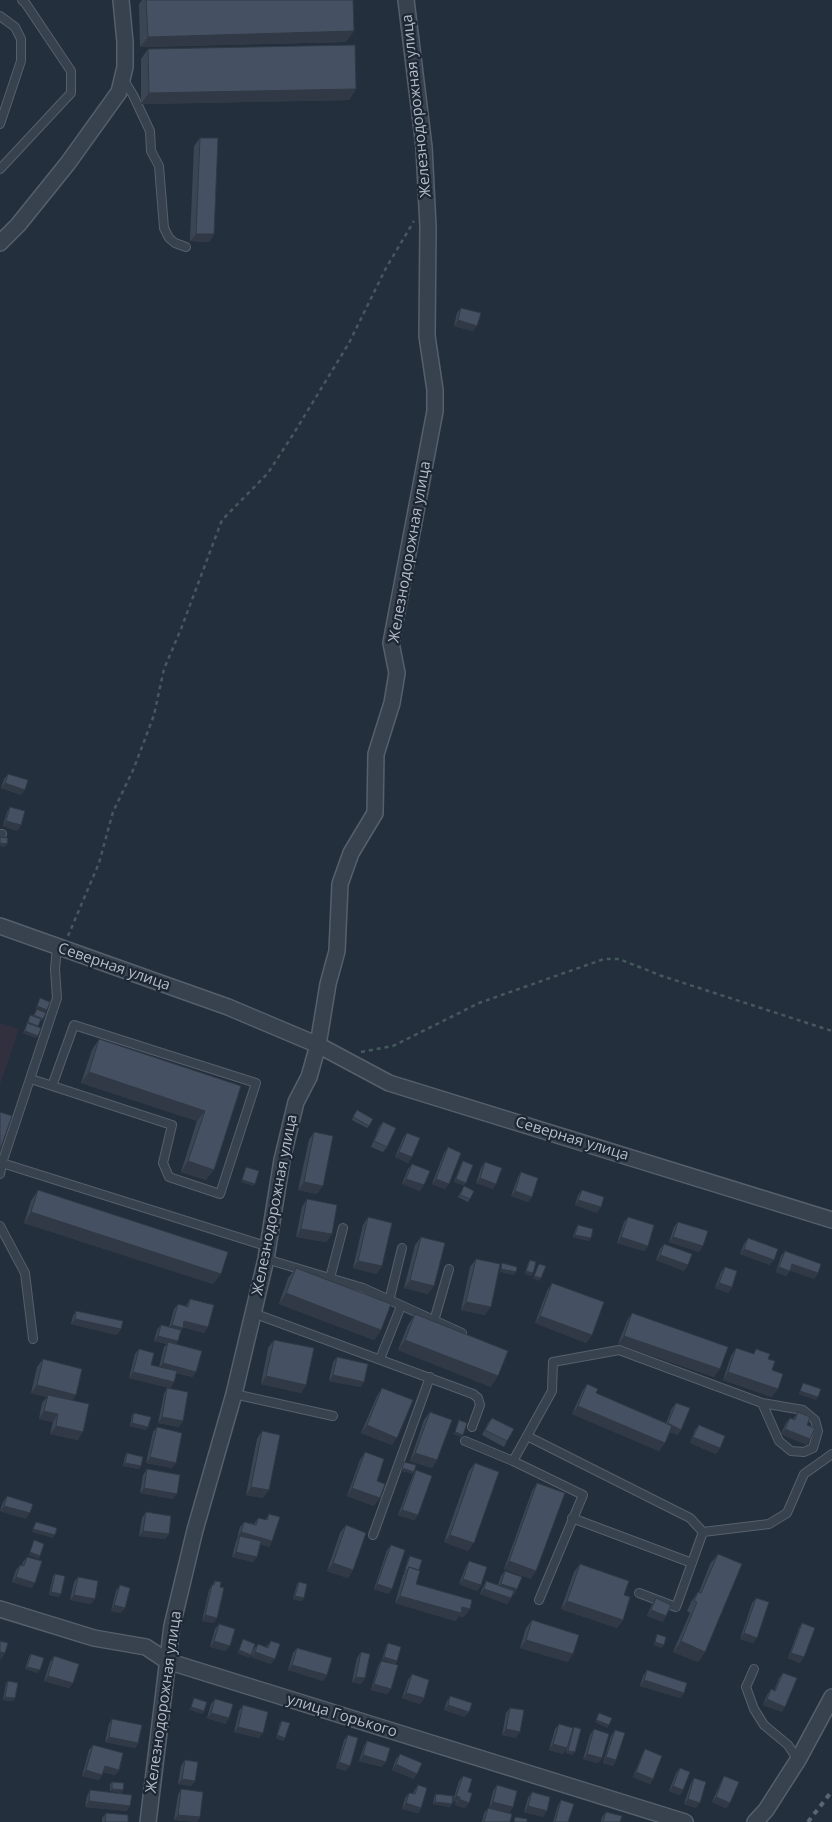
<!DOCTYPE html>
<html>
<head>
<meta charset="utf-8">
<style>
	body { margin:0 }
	canvas { display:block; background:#242f3e }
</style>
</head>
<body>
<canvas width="832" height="1822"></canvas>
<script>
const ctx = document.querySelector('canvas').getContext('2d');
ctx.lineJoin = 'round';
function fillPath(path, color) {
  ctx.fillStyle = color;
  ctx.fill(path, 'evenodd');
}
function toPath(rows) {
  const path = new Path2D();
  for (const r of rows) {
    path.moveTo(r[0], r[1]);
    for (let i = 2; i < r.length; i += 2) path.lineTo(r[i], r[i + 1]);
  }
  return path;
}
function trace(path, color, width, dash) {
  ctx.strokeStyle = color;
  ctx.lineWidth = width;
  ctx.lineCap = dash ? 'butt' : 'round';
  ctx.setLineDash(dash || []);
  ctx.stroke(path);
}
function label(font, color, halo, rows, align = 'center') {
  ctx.font = font + ' "Open Sans",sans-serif';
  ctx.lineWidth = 4.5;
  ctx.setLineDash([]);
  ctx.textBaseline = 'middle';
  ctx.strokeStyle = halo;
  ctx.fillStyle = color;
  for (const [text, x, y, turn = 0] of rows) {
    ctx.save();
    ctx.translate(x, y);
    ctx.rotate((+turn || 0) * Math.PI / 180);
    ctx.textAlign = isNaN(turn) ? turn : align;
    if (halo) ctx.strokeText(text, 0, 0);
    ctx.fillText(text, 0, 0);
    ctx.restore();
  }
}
const medical = toPath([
	[0,1023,19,1029,0,1084]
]);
const path = toPath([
	[68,936,99,863,113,812,134,768,154,715,164,669,181,629,222,520,268,473,294,433,349,343,386,268,414,221],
	[361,1052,393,1046,479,1003,604,959,619,959,662,976,832,1031]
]);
const service = toPath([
	[0,16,15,27,21,39,21,61,0,124],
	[124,80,133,95,150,131,151,151,159,166,164,228,169,238,175,243,186,247],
	[0,169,71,93,71,71,26,4,22,0],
	[0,834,2,834],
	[31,1079,172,1125,163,1163,169,1177,220,1194,256,1083,74,1025,52,1086],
	[2,1163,269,1247],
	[0,1174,2,1163,57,998,55,969,57,947],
	[0,1226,25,1273,33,1339],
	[266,1259,363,1288,462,1333],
	[330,1278,343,1228],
	[389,1301,402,1248],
	[253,1313,473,1394,478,1398,480,1405,472,1427],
	[434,1321,449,1269],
	[380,1359,401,1306],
	[234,1394,333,1416],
	[465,1441,513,1461,583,1495,539,1600],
	[513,1461,527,1436],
	[572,1518,692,1563],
	[703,1532,690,1518,527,1436,552,1391,553,1362,619,1350,762,1403,803,1410,815,1420,818,1431,813,1448,804,1452,791,1451,779,1441,762,1403],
	[373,1535,430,1377],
	[639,1593,676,1607,703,1532,769,1524,787,1513,804,1474,832,1454],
	[754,1669,746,1687,754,1709,764,1725,788,1745,798,1760]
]);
const minor = toPath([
	[0,243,18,225,68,163,119,92,125,67,125,42,121,0],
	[0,926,228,1007,318,1045,389,1083,832,1220],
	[0,1609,94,1638,146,1647,167,1661,685,1822],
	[148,1822,172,1626,195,1530,234,1394,266,1259,282,1160,296,1102,309,1077,318,1045,328,984,337,951,340,884,351,853,375,813,376,754,392,703,397,673,391,643,435,411,435,390,427,336,428,227,424,147,406,0],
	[755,1822,766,1810,798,1760,832,1697]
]);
const rail = toPath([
	[808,1822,832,1791]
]);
const wall = toPath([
	[142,0,353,0,346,42,140,47,139,4],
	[148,49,356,89,349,100,141,104,141,59],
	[200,138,214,234,209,242,190,241,194,146],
	[461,308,473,331,454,326,457,313],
	[8,774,21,795,1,788,4,779],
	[10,807,21,825,17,831,3,826,7,812],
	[37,1009,43,1019,41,1021,40,1021,37,1027,36,1038,23,1033,29,1018,30,1015,33,1016],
	[99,1039,241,1086,206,1180,181,1172,197,1121,81,1083,92,1050],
	[355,1113,369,1126,367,1128,352,1120],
	[383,1122,387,1147,383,1152,371,1147,379,1127],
	[314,1132,317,1194,298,1190,309,1140],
	[407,1133,412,1157,408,1163,395,1157,403,1138],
	[448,1147,445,1189,432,1184,444,1153],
	[463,1161,464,1185,454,1182,461,1164],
	[485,1162,496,1184,493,1189,476,1183,481,1168],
	[412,1164,420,1191,402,1184,408,1169],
	[521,1172,532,1197,528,1202,511,1196,518,1177],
	[464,1186,470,1199,468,1202,458,1197],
	[38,1190,213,1284,24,1223,31,1201],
	[582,1190,597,1213,575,1205,578,1195],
	[307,1199,332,1234,326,1242,296,1237,302,1207],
	[368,1217,377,1274,353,1268,363,1225],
	[628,1217,648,1246,644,1251,617,1243,624,1222],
	[678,1222,699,1252,669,1242,674,1227],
	[578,1225,589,1241,573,1237,576,1228],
	[421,1237,428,1294,404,1288,415,1245],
	[748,1238,770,1265,740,1254,744,1244],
	[664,1244,684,1271,656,1260,660,1249],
	[785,1251,818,1273,814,1279,790,1270,786,1276,776,1272,781,1256],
	[476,1259,485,1315,461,1310,470,1267],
	[530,1260,533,1273,531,1276,525,1274,528,1263],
	[725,1267,732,1287,728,1293,715,1288,721,1272],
	[296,1268,381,1330,374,1340,279,1304,288,1278],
	[552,1283,592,1335,586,1343,535,1323,547,1291],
	[190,1299,208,1327,204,1333,183,1327,176,1344,193,1377,176,1373,174,1382,170,1388,129,1378,135,1354,139,1349,151,1365,159,1367,164,1347,167,1344,154,1341,157,1330,161,1325,169,1327,174,1309,178,1304,186,1306],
	[76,1311,117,1335,71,1324,73,1316],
	[632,1313,714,1377,618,1344,627,1321],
	[415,1314,491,1387,398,1350,408,1325],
	[274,1340,306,1385,301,1393,261,1384,268,1348],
	[736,1348,753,1354,756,1349,768,1359,772,1370,772,1397,723,1380,731,1356],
	[337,1357,361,1387,329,1381,333,1362],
	[43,1359,72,1401,78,1440,50,1434,53,1422,39,1419,42,1403,47,1397,31,1393,37,1367],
	[587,1384,596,1393,666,1423,672,1408,676,1403,678,1435,670,1432,659,1451,572,1414,582,1392],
	[167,1388,179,1427,158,1423,164,1394],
	[382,1388,392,1445,361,1433,377,1396],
	[430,1412,437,1460,432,1468,410,1461,424,1420],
	[798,1412,807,1425,810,1439,807,1445,781,1434,786,1423,790,1418,793,1419],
	[134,1413,146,1430,130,1426,132,1415],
	[492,1418,507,1441,504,1447,482,1435,488,1423],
	[699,1425,720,1448,716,1454,690,1443,695,1430],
	[157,1427,172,1468,146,1463,153,1432],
	[262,1431,263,1498,246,1495,257,1439],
	[365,1452,377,1481,374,1506,347,1496,360,1460],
	[127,1453,141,1466,139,1469,123,1466,125,1456],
	[475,1463,468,1551,444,1542,469,1471],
	[147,1469,173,1499,140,1493,143,1475],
	[416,1470,418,1515,414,1520,398,1515,413,1475],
	[537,1483,531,1579,504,1569,532,1491],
	[7,1496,26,1519,0,1511,3,1502],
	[146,1512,169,1534,165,1539,139,1536,142,1518],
	[269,1514,272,1541,269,1547,260,1544,253,1562,232,1557,236,1541,238,1538,237,1538,240,1527,244,1522,254,1524,258,1518,265,1520],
	[346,1525,353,1570,348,1578,327,1571,340,1533],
	[391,1545,392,1589,388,1594,374,1589,387,1550],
	[718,1554,705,1652,698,1662,673,1652,690,1613,687,1611,691,1602,698,1592,699,1592,710,1564],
	[410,1556,419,1570,416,1584,464,1617,459,1616,455,1621,395,1603,403,1575,405,1573,404,1572,408,1559],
	[27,1557,32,1588,12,1582,16,1570,20,1565,22,1565,23,1562],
	[469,1561,481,1585,477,1591,459,1584,466,1566],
	[580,1564,624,1595,623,1620,617,1628,561,1609,574,1572],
	[505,1571,514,1595,512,1594,511,1598,507,1604,480,1594,483,1587,486,1581,498,1585,501,1576],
	[55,1574,59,1597,49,1595,53,1576],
	[78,1577,91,1604,70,1600,74,1582],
	[215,1581,220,1587,217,1618,213,1623,202,1621,209,1590],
	[299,1582,304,1598,302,1601,293,1599,297,1584],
	[120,1585,121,1613,111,1611,116,1591],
	[656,1598,663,1622,647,1616,652,1604],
	[756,1598,753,1643,740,1639,752,1603],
	[532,1620,568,1662,520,1648,526,1628],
	[802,1623,800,1663,788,1658,799,1628],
	[219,1624,226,1651,210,1647,215,1629],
	[271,1641,271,1664,251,1657,254,1649,258,1644,266,1647],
	[388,1643,397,1661,395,1664,382,1660,386,1646],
	[297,1648,327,1675,323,1681,288,1670,293,1653],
	[361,1652,365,1678,361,1684,352,1682,357,1658],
	[31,1654,38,1673,25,1669,29,1656],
	[54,1656,73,1683,69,1688,44,1681,50,1662],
	[381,1661,391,1689,387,1694,371,1690,378,1666],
	[647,1670,684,1693,680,1698,640,1686,643,1676],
	[783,1673,782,1712,763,1705,767,1695,771,1689,774,1691,779,1678],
	[412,1674,424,1698,420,1704,402,1698,408,1680],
	[8,1681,15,1698,13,1701,3,1700,6,1683],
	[450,1696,465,1717,444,1710,447,1701],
	[215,1699,226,1724,207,1718,211,1704],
	[243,1705,263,1733,259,1738,234,1732,239,1711],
	[510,1708,516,1738,502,1735,506,1713],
	[112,1719,138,1743,135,1748,105,1742,109,1724],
	[282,1721,285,1738,283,1741,276,1738,280,1723],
	[559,1724,572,1730,574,1727,573,1755,566,1753,571,1734,567,1748,563,1754,549,1750,555,1729],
	[594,1729,602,1758,598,1763,583,1759,590,1735],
	[615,1730,616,1760,613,1766,603,1763,611,1736],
	[348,1735,346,1771,336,1768,344,1740],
	[367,1741,382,1767,359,1761,364,1746],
	[93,1745,119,1770,115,1775,103,1772,102,1775,99,1780,82,1776,89,1750],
	[645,1749,653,1779,650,1784,633,1777,642,1755],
	[400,1754,414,1779,392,1770,396,1759],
	[185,1760,195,1781,191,1786,178,1784,181,1766],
	[680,1768,683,1790,680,1795,669,1791,676,1773],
	[463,1776,468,1792,465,1808,455,1805,456,1802,453,1801,450,1807,433,1804,434,1797,436,1794,453,1800,459,1781],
	[724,1776,730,1803,726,1808,712,1802,721,1782],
	[694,1778,696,1808,684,1804,691,1783],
	[112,1782,123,1790,121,1793,110,1791,110,1784],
	[418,1785,421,1808,418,1813,402,1809,405,1798,409,1793,413,1794,414,1791],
	[497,1785,513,1807,509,1813,489,1808,493,1791],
	[181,1789,200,1817,197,1822,174,1820,178,1795],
	[90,1790,127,1811,85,1807,87,1796],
	[532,1792,543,1817,524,1812,528,1798],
	[561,1800,568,1822,553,1822,558,1805],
	[488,1808,510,1822,482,1822,484,1813],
	[606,1812,620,1822,601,1822,602,1817],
	[106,1813,128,1822,102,1822,102,1818]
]);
const shadedWall = toPath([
	[354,31,346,42,140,47,148,37],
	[356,89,349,100,141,104,149,93],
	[196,234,214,234,209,242,190,241],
	[458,320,477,326,473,331,454,326],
	[5,783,25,790,21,795,1,788],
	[6,821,21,825,17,831,3,826],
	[0,843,7,844,5,847,0,846],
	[37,1006,47,1010,45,1012,35,1008],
	[34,1015,43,1019,41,1021,33,1018],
	[25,1031,38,1036,36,1038,23,1033],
	[89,1072,205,1111,197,1121,81,1083],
	[399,1152,412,1157,408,1163,395,1157],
	[188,1161,214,1170,206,1180,181,1172],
	[480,1178,496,1184,493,1189,476,1183],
	[406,1179,424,1185,420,1191,402,1184],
	[436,1179,449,1184,445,1189,432,1184],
	[456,1179,466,1183,464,1185,454,1182],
	[242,1180,255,1184,253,1186,240,1182],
	[304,1182,323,1186,317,1194,298,1190],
	[515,1191,532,1197,528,1202,511,1196],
	[578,1200,601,1207,597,1213,575,1205],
	[31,1212,221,1274,213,1284,24,1223],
	[301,1229,332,1234,326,1242,296,1237],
	[575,1235,591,1238,589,1241,573,1237],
	[621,1237,648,1246,644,1251,617,1243],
	[673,1237,703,1246,699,1252,669,1242],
	[744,1249,774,1260,770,1265,740,1254],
	[660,1255,688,1265,684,1271,656,1260],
	[358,1261,382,1266,377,1274,353,1268],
	[792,1264,818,1273,814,1279,788,1270],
	[779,1267,790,1271,786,1276,776,1272],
	[501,1269,516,1272,514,1275,499,1272],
	[526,1271,533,1273,531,1276,525,1274],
	[534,1276,541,1278,539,1281,532,1278],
	[410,1280,434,1286,428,1294,404,1288],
	[719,1283,732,1287,728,1293,715,1288],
	[286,1293,381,1330,374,1340,279,1304],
	[466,1302,491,1307,485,1315,461,1310],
	[540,1316,592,1335,586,1343,535,1323],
	[75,1319,121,1329,117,1335,71,1324],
	[184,1321,208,1327,204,1333,181,1326],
	[172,1325,183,1328,179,1333,168,1330],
	[158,1336,178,1341,175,1346,168,1342,167,1344,154,1341],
	[624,1336,720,1369,714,1377,618,1344],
	[405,1340,498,1376,491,1387,398,1350],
	[163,1363,196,1372,193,1377,159,1368],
	[133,1372,174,1382,170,1388,129,1378],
	[728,1372,778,1389,772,1397,723,1380],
	[333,1375,364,1382,361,1387,329,1381],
	[266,1376,306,1385,301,1393,261,1384],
	[37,1385,76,1395,71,1403,48,1395,47,1397,31,1393],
	[800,1391,818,1397,816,1400,798,1394],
	[578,1406,665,1443,659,1451,572,1414],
	[44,1411,58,1414,53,1422,39,1419],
	[162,1417,183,1421,179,1427,158,1423],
	[132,1423,148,1427,146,1430,130,1426],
	[667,1424,681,1430,678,1435,663,1430],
	[367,1425,397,1438,392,1445,361,1433],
	[56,1426,83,1432,78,1440,50,1434],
	[785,1429,810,1439,807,1445,781,1434],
	[455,1432,463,1435,461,1437,453,1434],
	[693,1437,720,1448,716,1454,690,1443],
	[415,1453,437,1460,432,1468,410,1461],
	[150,1457,176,1463,172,1468,146,1463],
	[125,1463,141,1466,139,1469,123,1466],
	[402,1468,414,1472,412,1474,401,1471],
	[251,1487,269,1490,263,1498,246,1495],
	[144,1488,177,1494,173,1499,140,1493],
	[352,1488,380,1498,374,1506,347,1496],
	[4,1506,30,1513,26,1519,0,1511],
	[402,1510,418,1515,414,1520,398,1515],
	[33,1529,55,1535,53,1538,32,1532],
	[143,1531,169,1534,165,1539,139,1536],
	[241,1532,272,1541,269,1547,239,1538,240,1536,238,1538,237,1538],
	[450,1535,474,1543,468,1551,444,1542],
	[30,1552,40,1556,39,1559,28,1555],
	[236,1552,257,1557,253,1562,232,1557],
	[509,1561,536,1571,531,1579,504,1569],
	[333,1563,353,1570,348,1578,327,1571],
	[16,1577,35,1583,32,1588,12,1582],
	[463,1579,481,1585,477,1591,459,1584],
	[377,1584,392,1589,388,1594,374,1589],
	[501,1584,517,1589,514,1595,497,1589],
	[484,1589,511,1598,507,1604,480,1594],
	[51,1592,61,1594,59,1597,49,1595],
	[74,1595,95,1599,91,1604,70,1600],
	[295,1596,304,1598,302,1601,293,1599],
	[400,1596,462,1607,470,1609,464,1617,459,1616,455,1621,395,1603],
	[567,1601,623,1620,617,1628,561,1609],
	[114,1605,125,1608,121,1613,111,1611],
	[651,1610,666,1616,663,1622,647,1616],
	[205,1615,217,1618,213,1623,202,1621],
	[744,1633,757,1638,753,1643,740,1639],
	[526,1640,573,1654,568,1662,520,1648],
	[214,1641,230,1646,226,1651,210,1647],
	[681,1641,705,1652,698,1662,673,1652],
	[655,1642,664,1645,662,1648,653,1645],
	[239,1650,251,1655,249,1658,237,1653],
	[0,1652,5,1653,1,1659,0,1659],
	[255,1652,275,1659,271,1664,251,1657],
	[791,1653,804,1657,800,1663,788,1658],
	[384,1657,397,1661,395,1664,382,1660],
	[292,1665,327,1675,323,1681,288,1670],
	[27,1667,40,1670,38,1673,25,1669],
	[48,1676,73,1683,69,1688,44,1681],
	[356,1677,365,1678,361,1684,352,1682],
	[644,1680,684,1693,680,1698,640,1686],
	[374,1684,391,1689,387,1694,371,1690],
	[406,1693,424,1698,420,1704,402,1698],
	[5,1697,15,1698,13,1701,3,1700],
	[767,1699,785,1707,782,1712,763,1705],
	[448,1705,469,1712,465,1717,444,1710],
	[191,1707,204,1711,203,1714,189,1710],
	[211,1713,229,1718,226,1724,207,1718],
	[596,1720,609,1725,607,1728,595,1722],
	[238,1727,263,1733,259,1738,234,1732],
	[506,1729,520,1732,516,1738,502,1735],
	[277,1735,285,1738,283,1741,276,1738],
	[109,1737,138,1743,135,1748,105,1742],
	[553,1744,567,1748,563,1754,549,1750],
	[568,1751,575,1752,573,1755,566,1753],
	[587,1754,602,1758,598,1763,583,1759],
	[363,1755,386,1762,382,1767,359,1761],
	[606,1757,616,1760,613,1766,603,1763],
	[339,1762,350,1766,346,1771,336,1768],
	[396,1764,417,1774,414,1779,392,1770],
	[105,1766,119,1770,115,1775,101,1771],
	[86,1770,102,1775,99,1780,82,1776],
	[636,1772,653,1779,650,1784,633,1777],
	[182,1779,195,1781,191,1786,178,1784],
	[673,1786,683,1790,680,1795,669,1791],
	[112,1789,123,1790,121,1793,110,1791],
	[456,1796,460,1797,456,1802,453,1801],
	[716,1797,730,1803,726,1808,712,1802],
	[459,1799,469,1803,465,1808,455,1805],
	[688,1799,700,1803,696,1808,684,1804],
	[89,1801,130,1806,127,1811,85,1807],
	[435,1802,452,1804,450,1807,433,1804],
	[493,1802,513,1807,509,1813,489,1808],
	[406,1803,421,1808,418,1813,402,1809],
	[528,1806,547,1811,543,1817,524,1812],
	[178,1815,200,1817,197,1822,174,1820]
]);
const building = toPath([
	[146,0,353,0,354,31,148,37,146,0],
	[355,45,356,89,149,93,148,49,355,45],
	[200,138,218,138,214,234,196,234,200,138],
	[461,308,481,313,477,326,458,320,461,308],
	[8,774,28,780,25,790,5,783,8,774],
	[10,807,25,811,21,825,6,821,10,807],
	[0,837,8,838,7,844,0,843,0,837],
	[40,998,50,1002,47,1010,37,1006,40,998],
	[37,1009,46,1013,43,1019,34,1015,37,1009],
	[30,1015,41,1019,38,1026,28,1022,30,1015],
	[27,1023,41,1028,38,1036,25,1031,27,1023],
	[99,1039,241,1086,214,1170,188,1161,205,1111,89,1072,99,1039],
	[357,1110,373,1119,369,1126,353,1117,357,1110],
	[0,1112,12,1116,0,1150,0,1112],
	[383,1122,396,1128,387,1147,374,1141,383,1122],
	[314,1132,333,1136,323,1186,304,1182,314,1132],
	[407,1133,420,1138,412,1157,399,1152,407,1133],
	[448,1147,461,1153,449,1184,436,1179,448,1147],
	[463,1161,473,1165,466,1183,456,1179,463,1161],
	[485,1162,502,1168,496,1184,480,1178,485,1162],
	[412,1164,430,1171,424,1185,406,1179,412,1164],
	[246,1167,259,1171,255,1184,242,1180,246,1167],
	[521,1172,538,1178,532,1197,515,1191,521,1172],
	[464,1186,474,1191,470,1199,460,1195,464,1186],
	[38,1190,228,1252,221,1274,31,1212,38,1190],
	[582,1190,604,1197,601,1207,578,1200,582,1190],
	[307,1199,337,1205,332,1234,301,1229,307,1199],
	[368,1217,392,1223,382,1266,358,1261,368,1217],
	[628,1217,654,1225,648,1246,621,1237,628,1217],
	[678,1222,708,1231,703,1246,673,1237,678,1222],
	[578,1225,593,1229,591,1238,575,1235,578,1225],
	[421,1237,445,1243,434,1286,410,1280,421,1237],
	[748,1238,778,1249,774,1260,744,1249,748,1238],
	[664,1244,692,1254,688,1265,660,1255,664,1244],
	[785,1251,821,1264,818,1273,792,1264,790,1271,779,1267,785,1251],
	[476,1259,500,1264,491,1307,466,1302,476,1259],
	[530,1260,536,1262,533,1273,526,1271,530,1260],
	[502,1263,517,1267,516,1272,501,1269,502,1263],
	[539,1264,546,1266,541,1278,534,1276,539,1264],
	[725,1267,737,1271,732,1287,719,1283,725,1267],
	[296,1268,391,1304,381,1330,286,1293,296,1268],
	[552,1283,604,1302,592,1335,540,1316,552,1283],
	[190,1299,214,1305,208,1327,184,1321,183,1328,172,1325,178,1304,188,1307,190,1299],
	[76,1311,123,1321,121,1329,75,1319,76,1311],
	[632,1313,728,1347,720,1369,624,1336,632,1313],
	[415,1314,508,1351,498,1376,405,1340,415,1314],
	[161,1325,181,1330,178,1341,158,1336,161,1325],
	[274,1340,314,1348,306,1385,266,1376,274,1340],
	[168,1342,202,1351,196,1372,163,1363,168,1342],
	[736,1348,754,1354,756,1349,770,1354,768,1359,775,1361,772,1370,783,1374,778,1389,728,1372,736,1348],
	[139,1349,154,1353,151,1365,177,1371,174,1382,133,1372,139,1349],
	[337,1357,368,1364,364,1382,333,1375,337,1357],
	[43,1359,82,1369,76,1395,37,1385,43,1359],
	[803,1383,821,1389,818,1397,800,1391,803,1383],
	[587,1384,598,1389,596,1393,672,1426,665,1443,578,1406,587,1384],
	[167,1388,188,1392,183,1421,162,1417,167,1388],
	[382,1388,413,1400,397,1438,367,1425,382,1388],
	[48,1395,89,1404,83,1432,56,1426,58,1414,44,1411,48,1395],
	[676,1403,690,1408,681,1430,668,1423,676,1403],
	[430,1412,452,1420,437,1460,415,1453,430,1412],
	[798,1412,810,1417,807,1425,815,1428,810,1439,785,1429,790,1418,795,1420,798,1412],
	[134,1413,151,1417,148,1427,132,1423,134,1413],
	[492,1418,514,1429,507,1441,485,1430,492,1418],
	[459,1420,467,1423,463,1435,455,1432,459,1420],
	[699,1425,725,1436,720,1448,693,1437,699,1425],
	[157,1427,182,1433,176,1463,150,1457,157,1427],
	[262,1431,280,1435,269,1490,251,1487,262,1431],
	[365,1452,384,1459,377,1481,385,1484,380,1498,352,1488,365,1452],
	[127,1453,143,1457,141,1466,125,1463,127,1453],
	[404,1462,416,1465,414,1472,402,1468,404,1462],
	[475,1463,499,1472,474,1543,450,1535,475,1463],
	[147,1469,180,1475,177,1494,144,1488,147,1469],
	[416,1470,432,1476,418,1515,402,1510,416,1470],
	[537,1483,565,1493,536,1571,509,1561,537,1483],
	[7,1496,33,1504,30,1513,4,1506,7,1496],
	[146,1512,171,1516,169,1534,143,1531,146,1512],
	[269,1514,280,1517,272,1541,241,1532,244,1522,256,1525,258,1518,267,1520,269,1514],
	[36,1522,57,1528,55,1535,33,1529,36,1522],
	[346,1525,366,1533,353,1570,333,1563,346,1525],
	[240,1536,261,1541,257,1557,236,1552,240,1536],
	[34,1540,44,1544,40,1556,30,1552,34,1540],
	[391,1545,405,1550,392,1589,377,1584,391,1545],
	[718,1554,742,1564,705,1652,681,1641,697,1602,694,1601,698,1592,701,1593,718,1554],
	[410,1556,422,1560,419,1570,409,1567,407,1570,405,1570,410,1556],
	[27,1557,42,1561,35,1583,16,1577,20,1565,24,1566,27,1557],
	[469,1561,487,1567,481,1585,463,1579,469,1561],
	[580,1564,629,1581,624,1595,630,1597,623,1620,567,1601,580,1564],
	[409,1567,420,1571,416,1584,472,1600,470,1609,462,1607,461,1613,400,1596,409,1567],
	[505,1571,522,1577,517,1589,501,1584,505,1571],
	[55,1574,65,1576,61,1594,51,1592,55,1574],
	[78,1577,98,1581,95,1599,74,1595,78,1577],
	[215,1581,221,1582,220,1587,224,1588,217,1618,205,1615,212,1585,214,1585,215,1581],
	[486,1581,514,1591,511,1598,484,1589,486,1581],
	[299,1582,307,1584,304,1598,295,1596,299,1582],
	[120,1585,130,1588,125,1608,114,1605,120,1585],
	[656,1598,671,1605,666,1616,651,1610,656,1598],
	[756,1598,769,1602,757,1638,744,1633,756,1598],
	[532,1620,579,1635,573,1654,526,1640,532,1620],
	[802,1623,815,1628,804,1657,791,1653,802,1623],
	[219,1624,235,1629,230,1646,214,1641,219,1624],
	[657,1634,666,1637,664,1645,655,1642,657,1634],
	[243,1639,255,1644,251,1655,239,1650,243,1639],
	[0,1641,8,1643,5,1653,0,1652,0,1641],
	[271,1641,280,1644,275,1659,255,1652,258,1644,268,1648,271,1641],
	[388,1643,401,1647,397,1661,384,1657,388,1643],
	[297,1648,332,1658,327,1675,292,1665,297,1648],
	[361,1652,370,1654,365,1678,356,1677,361,1652],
	[31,1654,44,1658,40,1670,27,1667,31,1654],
	[54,1656,79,1664,73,1683,48,1676,54,1656],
	[381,1661,398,1665,391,1689,374,1684,381,1661],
	[647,1670,687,1683,684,1693,644,1680,647,1670],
	[783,1673,797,1678,785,1707,767,1699,771,1689,775,1691,783,1673],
	[412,1674,429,1680,424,1698,406,1693,412,1674],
	[8,1681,18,1683,15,1698,5,1697,8,1681],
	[450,1696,472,1703,469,1712,448,1705,450,1696],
	[194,1698,207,1702,204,1711,191,1707,194,1698],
	[215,1699,233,1704,229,1718,211,1713,215,1699],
	[243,1705,268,1712,263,1733,238,1727,243,1705],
	[510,1708,524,1710,520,1732,506,1729,510,1708],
	[599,1713,612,1718,609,1725,596,1720,599,1713],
	[112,1719,142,1725,138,1743,109,1737,112,1719],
	[282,1721,290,1723,285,1738,277,1735,282,1721],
	[559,1724,573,1728,567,1748,553,1744,559,1724],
	[574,1727,581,1729,575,1752,568,1751,574,1727],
	[594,1729,609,1734,602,1758,587,1754,594,1729],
	[615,1730,625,1733,616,1760,606,1757,615,1730],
	[348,1735,358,1738,350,1766,339,1762,348,1735],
	[367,1741,390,1748,386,1762,363,1755,367,1741],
	[93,1745,123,1753,119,1770,105,1766,102,1775,86,1770,93,1745],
	[645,1749,662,1756,653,1779,636,1772,645,1749],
	[400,1754,422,1763,417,1774,396,1764,400,1754],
	[185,1760,198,1762,195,1781,182,1779,185,1760],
	[680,1768,690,1772,683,1790,673,1786,680,1768],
	[463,1776,472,1779,468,1792,472,1793,469,1803,459,1799,460,1797,456,1796,463,1776],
	[724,1776,739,1782,730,1803,716,1797,724,1776],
	[694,1778,706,1782,700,1803,688,1799,694,1778],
	[112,1782,124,1783,123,1790,112,1789,112,1782],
	[418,1785,427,1788,421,1808,406,1803,409,1793,415,1794,418,1785],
	[497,1785,517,1791,513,1807,493,1802,497,1785],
	[181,1789,203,1792,200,1817,178,1815,181,1789],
	[90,1790,132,1795,130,1806,89,1801,90,1790],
	[532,1792,550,1797,547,1811,528,1806,532,1792],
	[436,1794,453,1796,452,1804,435,1802,436,1794],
	[561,1800,574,1804,568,1822,555,1822,561,1800],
	[488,1808,512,1814,510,1822,484,1822,488,1808],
	[606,1812,622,1816,620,1822,603,1822,606,1812],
	[106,1813,128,1815,128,1822,105,1822,106,1813],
	[515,1817,527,1819,527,1822,514,1822,515,1817]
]);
const streetNames = [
	["Железнодорожная улица",417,106,-96],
	["Железнодорожная улица",410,552,-80],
	["Северная улица",114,967,19],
	["Северная улица",572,1139,17],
	["Железнодорожная улица",275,1205,-79],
	["Железнодорожная улица",164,1702,-82],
	["улица Горького",342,1716,17]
];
fillPath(medical, '#32303f');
trace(service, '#565f6c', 10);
trace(minor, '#565f6c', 18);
trace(path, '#44595c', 2.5, [4, 4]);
trace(service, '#38414e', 8);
trace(minor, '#38414e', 15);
trace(rail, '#5a6575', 4, [5, 5]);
fillPath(wall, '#3b4654');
fillPath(shadedWall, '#303945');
fillPath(building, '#455162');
trace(building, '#303945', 1);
label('15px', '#b4bcc9', '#1d2633', streetNames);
</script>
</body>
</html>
